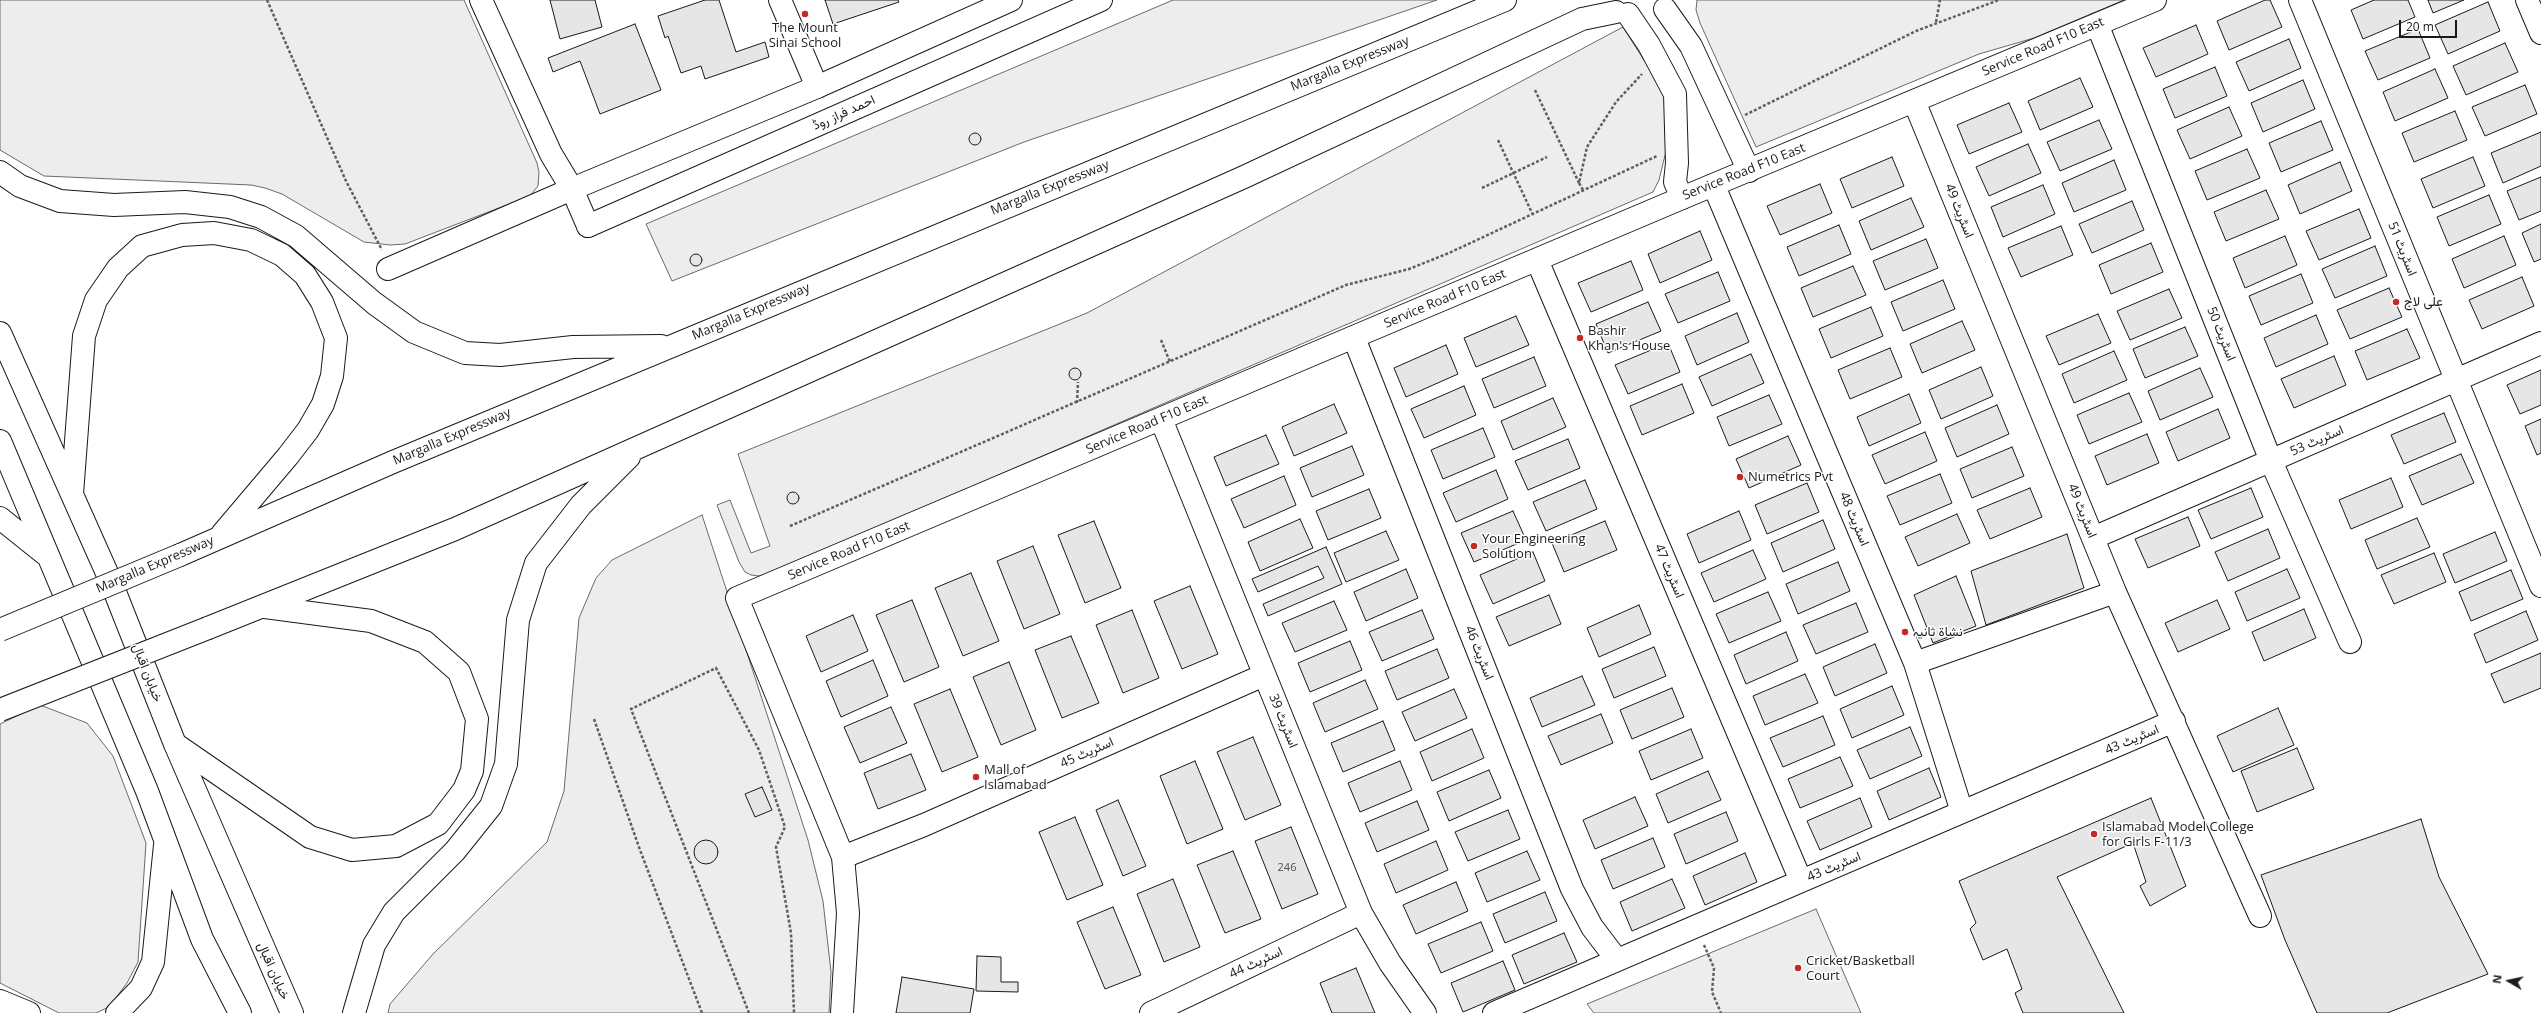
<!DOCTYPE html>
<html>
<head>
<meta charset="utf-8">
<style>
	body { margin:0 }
	#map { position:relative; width:2541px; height:1013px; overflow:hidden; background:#fff; font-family:"Open Sans",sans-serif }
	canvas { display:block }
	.north { position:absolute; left:2489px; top:961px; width:40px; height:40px; -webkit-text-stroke:3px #fff; paint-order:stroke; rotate:279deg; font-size:11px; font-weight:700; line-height:16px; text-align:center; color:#1a1a1a }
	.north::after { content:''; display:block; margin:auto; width:14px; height:18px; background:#1a1a1a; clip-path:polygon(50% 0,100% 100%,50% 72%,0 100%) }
	.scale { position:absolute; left:2399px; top:20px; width:58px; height:18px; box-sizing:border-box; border:2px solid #1a1a1a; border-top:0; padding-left:5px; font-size:12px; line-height:14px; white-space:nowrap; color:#1a1a1a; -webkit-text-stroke:3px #fff; paint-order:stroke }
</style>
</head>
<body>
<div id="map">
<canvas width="2541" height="1013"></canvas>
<div class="north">N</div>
<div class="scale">20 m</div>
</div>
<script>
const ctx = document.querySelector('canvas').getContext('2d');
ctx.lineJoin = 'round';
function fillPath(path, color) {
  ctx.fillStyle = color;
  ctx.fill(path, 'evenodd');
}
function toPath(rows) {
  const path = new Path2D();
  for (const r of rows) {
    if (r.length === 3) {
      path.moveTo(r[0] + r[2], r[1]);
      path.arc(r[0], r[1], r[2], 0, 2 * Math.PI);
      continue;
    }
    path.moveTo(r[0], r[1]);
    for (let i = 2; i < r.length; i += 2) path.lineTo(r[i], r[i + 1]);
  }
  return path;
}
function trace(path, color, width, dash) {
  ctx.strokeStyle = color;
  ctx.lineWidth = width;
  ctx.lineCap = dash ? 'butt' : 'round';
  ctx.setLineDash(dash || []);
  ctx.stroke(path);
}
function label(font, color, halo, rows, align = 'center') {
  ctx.font = font + ' "Open Sans",Vazirmatn,sans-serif';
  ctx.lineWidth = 3;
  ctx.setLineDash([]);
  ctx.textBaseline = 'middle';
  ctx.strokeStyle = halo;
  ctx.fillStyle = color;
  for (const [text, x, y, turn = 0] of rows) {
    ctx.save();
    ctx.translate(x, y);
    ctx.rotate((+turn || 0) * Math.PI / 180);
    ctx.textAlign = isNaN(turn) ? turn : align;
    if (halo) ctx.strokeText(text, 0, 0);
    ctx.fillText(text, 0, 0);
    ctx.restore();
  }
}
const built = toPath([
	[0,0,464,0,537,163,539,172,538,186,530,196,405,244,390,245,364,242,282,194,265,188,251,185,44,176,0,150,0,0],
	[1173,0,1437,0,1024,142,672,281,646,224,1173,0],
	[1697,0,2124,0,2034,38,1979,54,1756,147,1700,23,1696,10,1697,0],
	[1623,27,1664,92,1669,139,1659,180,1653,192,774,572,759,576,751,575,745,572,739,562,717,505,730,500,751,553,770,546,738,454,1087,313,1623,27],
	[702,515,808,840,823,901,831,972,829,1013,388,1013,390,1004,433,954,547,842,564,791,579,618,596,578,612,560,702,515],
	[40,705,87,723,113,756,146,843,138,962,127,983,109,1007,96,1013,59,1013,0,983,0,724,40,705],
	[1816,909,1861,1013,1594,1013,1587,1004,1816,909]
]);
const building = toPath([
	[550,0,595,0,602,27,560,39,550,0],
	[705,0,719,0,736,52,765,42,769,57,705,79,701,66,681,73,668,36,665,38,658,16,705,0],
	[825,0,898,0,899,2,833,24,825,0],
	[2265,0,2270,0,2282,27,2229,50,2217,21,2265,0],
	[2374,0,2408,0,2415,17,2363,39,2351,10,2374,0],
	[2428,0,2464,0,2433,13,2428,0],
	[2488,2,2500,31,2448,54,2435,25,2488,2],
	[635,24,661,90,600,114,580,61,553,72,548,58,635,24],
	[2196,25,2208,54,2156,77,2143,48,2196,25],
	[2418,29,2430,58,2378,80,2365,51,2418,29],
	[2289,39,2301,68,2249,91,2236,62,2289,39],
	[2505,43,2518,72,2466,95,2453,66,2505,43],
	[2215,67,2227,96,2175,118,2163,89,2215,67],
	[2435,69,2448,98,2395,121,2383,92,2435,69],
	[2080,78,2093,107,2040,130,2028,101,2080,78],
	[2303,80,2315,109,2263,132,2251,103,2303,80],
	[2525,85,2537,114,2485,136,2472,107,2525,85],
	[2009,103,2022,132,1969,154,1957,125,2009,103],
	[2229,107,2242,136,2190,159,2177,130,2229,107],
	[2455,111,2467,140,2414,162,2402,133,2455,111],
	[2099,120,2112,149,2060,171,2047,142,2099,120],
	[2321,121,2333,150,2281,172,2269,143,2321,121],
	[2541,132,2541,166,2503,183,2491,153,2541,132],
	[975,139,6],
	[2028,144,2041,173,1989,196,1976,167,2028,144],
	[2247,149,2260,178,2207,200,2195,171,2247,149],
	[1892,157,1904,186,1852,208,1840,179,1892,157],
	[2473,157,2485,186,2433,208,2421,179,2473,157],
	[2114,160,2126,190,2074,212,2062,183,2114,160],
	[2340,162,2352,191,2300,214,2288,185,2340,162],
	[2541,177,2541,211,2519,220,2507,191,2541,177],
	[1820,184,1832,213,1780,235,1767,206,1820,184],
	[2043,185,2055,214,2003,237,1991,207,2043,185],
	[2266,190,2279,219,2226,241,2214,212,2266,190],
	[2489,195,2501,224,2449,246,2437,217,2489,195],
	[1911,198,1924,227,1871,250,1859,221,1911,198],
	[2132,201,2144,230,2092,253,2079,224,2132,201],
	[2359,209,2371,238,2319,260,2306,231,2359,209],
	[2541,224,2541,259,2534,262,2522,233,2541,224],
	[1839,225,1851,254,1799,276,1787,247,1839,225],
	[2061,226,2073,255,2021,277,2008,248,2061,226],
	[1700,231,1712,260,1660,283,1648,254,1700,231],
	[2285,236,2297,265,2245,288,2233,258,2285,236],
	[2504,236,2516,265,2464,288,2452,259,2504,236],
	[1926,239,1938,268,1885,290,1873,261,1926,239],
	[2151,243,2163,272,2111,294,2099,265,2151,243],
	[2375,246,2387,276,2335,298,2322,269,2375,246],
	[696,260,6],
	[1631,261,1643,290,1591,312,1578,283,1631,261],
	[1853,266,1866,295,1813,317,1801,288,1853,266],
	[1718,272,1730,301,1678,323,1665,294,1718,272],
	[2301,274,2313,303,2261,325,2249,296,2301,274],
	[2522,277,2534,306,2482,329,2469,300,2522,277],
	[1943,280,1955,309,1903,331,1891,302,1943,280],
	[2389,288,2402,317,2350,339,2337,310,2389,288],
	[2169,289,2182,318,2130,340,2117,311,2169,289],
	[1648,302,1661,331,1608,353,1596,324,1648,302],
	[1871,307,1883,336,1831,358,1819,329,1871,307],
	[1737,313,1749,342,1697,365,1685,336,1737,313],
	[2098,314,2111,343,2059,365,2046,336,2098,314],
	[2316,315,2328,344,2276,367,2264,338,2316,315],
	[1516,316,1529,345,1476,367,1464,338,1516,316],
	[1962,321,1975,350,1922,373,1910,344,1962,321],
	[2185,327,2198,356,2145,378,2133,349,2185,327],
	[2407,329,2420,358,2367,380,2355,351,2407,329],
	[1668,343,1680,372,1628,394,1615,365,1668,343],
	[1446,345,1458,374,1406,397,1394,368,1446,345],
	[1890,348,1902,377,1850,399,1838,370,1890,348],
	[2114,351,2127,380,2074,403,2062,374,2114,351],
	[1751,354,1764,383,1712,406,1699,377,1751,354],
	[2334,356,2346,385,2294,408,2281,379,2334,356],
	[1534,357,1546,386,1494,408,1482,379,1534,357],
	[1981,367,1993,396,1941,419,1929,390,1981,367],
	[1075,374,6],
	[2200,368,2213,397,2160,420,2148,391,2200,368],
	[2541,370,2541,405,2520,414,2507,385,2541,370],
	[1682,384,1694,413,1642,435,1630,406,1682,384],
	[1464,386,1476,415,1424,438,1411,409,1464,386],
	[2129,393,2142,422,2089,444,2077,415,2129,393],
	[1909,394,1921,423,1869,446,1857,417,1909,394],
	[1769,395,1782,424,1729,446,1717,417,1769,395],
	[1553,398,1566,427,1513,450,1501,421,1553,398],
	[1334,404,1347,433,1294,456,1282,427,1334,404],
	[1997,405,2009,434,1957,457,1945,428,1997,405],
	[2218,409,2230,438,2178,461,2166,432,2218,409],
	[2444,413,2456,442,2404,464,2391,435,2444,413],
	[2541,419,2541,453,2537,455,2525,426,2541,419],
	[1483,428,1495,457,1443,479,1431,450,1483,428],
	[1925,432,1937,461,1885,484,1872,455,1925,432],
	[2147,434,2159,463,2107,485,2095,456,2147,434],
	[1266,435,1279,464,1226,486,1214,457,1266,435],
	[1788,436,1801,465,1749,488,1736,459,1788,436],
	[1568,439,1580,468,1528,490,1515,461,1568,439],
	[1352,446,1364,475,1312,497,1300,468,1352,446],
	[2012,447,2024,476,1972,498,1960,469,2012,447],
	[2461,454,2474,483,2422,505,2409,476,2461,454],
	[1496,470,1508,499,1456,522,1443,493,1496,470],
	[1940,474,1952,503,1900,525,1887,496,1940,474],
	[1284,476,1296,505,1244,528,1231,499,1284,476],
	[2391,478,2403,507,2351,529,2339,500,2391,478],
	[1585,480,1597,509,1546,531,1533,502,1585,480],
	[1807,483,1819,512,1767,534,1755,505,1807,483],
	[2030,488,2042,517,1990,539,1977,510,2030,488],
	[2251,488,2263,517,2211,539,2198,510,2251,488],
	[1369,489,1381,518,1328,540,1316,511,1369,489],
	[793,498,6],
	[1513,511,1526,540,1474,562,1461,533,1513,511],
	[1739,511,1751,540,1699,563,1687,534,1739,511],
	[1957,514,1970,543,1918,566,1905,537,1957,514],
	[2188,517,2200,546,2148,568,2135,539,2188,517],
	[2417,518,2430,547,2377,569,2365,540,2417,518],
	[1300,519,1313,548,1260,571,1248,542,1300,519],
	[1823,520,1835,549,1783,572,1771,543,1823,520],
	[1094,521,1121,588,1085,603,1058,535,1094,521],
	[1605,521,1617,550,1564,572,1552,543,1605,521],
	[2268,529,2280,558,2228,581,2215,552,2268,529],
	[1386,531,1399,560,1346,582,1334,553,1386,531],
	[2495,532,2507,561,2455,583,2443,554,2495,532],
	[2067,534,2084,588,1986,625,1971,571,2067,534],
	[1033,546,1060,614,1024,629,997,561,1033,546],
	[1326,547,1342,584,1268,616,1263,604,1324,578,1318,566,1258,592,1252,579,1326,547],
	[1753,550,1766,579,1714,602,1701,573,1753,550],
	[1533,552,1545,581,1493,604,1480,575,1533,552],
	[2434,553,2446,582,2394,604,2381,575,2434,553],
	[1838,562,1850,591,1798,614,1786,584,1838,562],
	[1406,569,1418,598,1366,621,1354,592,1406,569],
	[2287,569,2300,598,2247,621,2235,592,2287,569],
	[2511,570,2523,599,2471,621,2459,592,2511,570],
	[971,573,999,641,963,656,935,588,971,573],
	[1956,576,1976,626,1933,643,1914,595,1956,576],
	[1190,586,1218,654,1182,669,1154,601,1190,586],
	[1768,592,1781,621,1729,643,1716,614,1768,592],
	[1549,595,1561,624,1509,646,1496,617,1549,595],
	[912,600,939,667,904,682,876,615,912,600],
	[2217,600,2230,629,2178,652,2165,623,2217,600],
	[1334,601,1347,630,1295,652,1282,623,1334,601],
	[1856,603,1868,632,1816,654,1803,625,1856,603],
	[1639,605,1651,634,1599,657,1587,628,1639,605],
	[2304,609,2316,638,2264,661,2252,632,2304,609],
	[1132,610,1159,678,1123,693,1096,625,1132,610],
	[1422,610,1434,639,1382,661,1369,632,1422,610],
	[2526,611,2538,640,2486,663,2474,634,2526,611],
	[853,615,868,651,821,672,806,636,853,615],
	[1786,632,1798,661,1746,684,1734,655,1786,632],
	[1071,636,1099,703,1062,718,1035,650,1071,636],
	[1350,641,1362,670,1310,692,1298,663,1350,641],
	[1875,644,1887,673,1835,696,1823,667,1875,644],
	[1654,647,1666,676,1614,698,1602,669,1654,647],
	[1437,649,1449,678,1397,700,1385,671,1437,649],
	[2541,653,2541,688,2504,703,2491,674,2541,653],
	[873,660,888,696,841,717,826,681,873,660],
	[1009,662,1036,730,1001,745,973,677,1009,662],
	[1805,674,1818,703,1765,725,1753,696,1805,674],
	[1582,676,1595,705,1542,727,1530,698,1582,676],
	[1365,680,1378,709,1325,732,1313,703,1365,680],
	[1892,686,1904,715,1852,738,1840,709,1892,686],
	[1672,688,1684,717,1632,739,1620,710,1672,688],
	[950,689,978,757,942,772,914,704,950,689],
	[1454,689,1467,718,1415,741,1402,712,1454,689],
	[891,707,907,743,860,763,844,727,891,707],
	[2278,708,2294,745,2233,772,2217,736,2278,708],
	[1601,714,1613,743,1561,765,1548,736,1601,714],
	[1823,716,1835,745,1783,767,1770,738,1823,716],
	[1383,721,1395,750,1343,772,1331,743,1383,721],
	[1910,727,1922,756,1870,779,1857,750,1910,727],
	[1472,729,1484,758,1432,781,1420,752,1472,729],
	[1691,729,1703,758,1651,780,1639,751,1691,729],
	[1253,737,1281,805,1245,820,1217,752,1253,737],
	[2297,748,2314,789,2257,812,2241,771,2297,748],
	[911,754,926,790,878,809,864,773,911,754],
	[1840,757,1853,786,1800,808,1788,779,1840,757],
	[1195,761,1223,829,1187,844,1160,776,1195,761],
	[1400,761,1412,790,1360,812,1348,783,1400,761],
	[1929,768,1941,797,1889,820,1877,791,1929,768],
	[1489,770,1501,798,1449,821,1437,792,1489,770],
	[1708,771,1721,800,1668,823,1656,794,1708,771],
	[762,787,772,810,755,817,745,794,762,787],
	[1635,797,1648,826,1595,849,1583,820,1635,797],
	[1860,798,1872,827,1820,850,1807,821,1860,798],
	[2151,798,2186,886,2150,906,2140,886,2146,882,2133,843,2057,877,2124,1013,2023,1013,2015,993,2022,989,2007,949,1983,960,1970,929,1976,923,1959,881,2151,798],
	[1118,800,1146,866,1123,876,1096,810,1118,800],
	[1417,801,1429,830,1377,852,1365,823,1417,801],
	[1508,810,1520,839,1468,861,1455,832,1508,810],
	[1726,812,1738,841,1686,864,1674,834,1726,812],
	[1075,817,1103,885,1067,900,1039,832,1075,817],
	[2421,819,2439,877,2488,974,2387,1013,2317,1013,2285,940,2261,875,2421,819],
	[1291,827,1318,894,1282,909,1255,841,1291,827],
	[1653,838,1665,867,1613,889,1601,860,1653,838],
	[706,852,12],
	[1436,841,1448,870,1396,893,1384,864,1436,841],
	[1233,851,1261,919,1225,933,1197,865,1233,851],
	[1527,851,1540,880,1487,902,1475,873,1527,851],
	[1745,853,1757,882,1705,905,1693,876,1745,853],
	[1173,879,1200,947,1164,962,1137,894,1173,879],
	[1672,879,1685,908,1632,931,1620,902,1672,879],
	[1456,882,1468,911,1416,934,1403,905,1456,882],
	[1545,892,1557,921,1505,943,1493,914,1545,892],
	[1113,907,1141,975,1105,989,1077,922,1113,907],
	[1481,922,1493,951,1441,973,1428,944,1481,922],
	[1564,933,1577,962,1524,984,1512,955,1564,933],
	[977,956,1001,957,1001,982,1018,982,1018,992,976,991,977,956],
	[1503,961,1515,990,1463,1012,1451,983,1503,961],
	[1356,968,1375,1013,1332,1013,1320,983,1356,968],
	[902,977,974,989,970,1013,896,1013,902,977]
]);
const path = toPath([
	[267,0,346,181,382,250],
	[1936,22,1940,0],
	[1535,90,1579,183],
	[1745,115,1916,31,1999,0],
	[1498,140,1532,213],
	[1482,188,1547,157],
	[1583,190,1579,183,1587,147,1616,102,1642,74],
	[1161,340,1170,362],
	[1077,403,1078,382],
	[790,526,1346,285,1409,269,1449,253,1657,156],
	[594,719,640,850,702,1013],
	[1704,945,1714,968,1712,992,1721,1013],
	[749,1013,631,709,716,668,759,750,785,827,776,847,791,933,794,1013]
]);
const minor = toPath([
	[481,0,551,154,572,189,588,226],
	[780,0,817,87],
	[2300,0,2541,586],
	[2527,0,2541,33],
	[2097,24,2271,461,2350,642],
	[1914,101,2115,592,2260,916],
	[1714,186,1915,663,1962,812],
	[1537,260,1801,881],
	[388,269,572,189],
	[1354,338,1572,889,1592,927,1617,960],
	[1161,419,1361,913,1390,963,1425,1013],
	[2093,538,2541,343],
	[1915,663,2115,592],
	[843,857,924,825,1264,675],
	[842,1013,848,913,843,857,737,598,1682,198,2155,0],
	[1151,1013,1361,913],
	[1494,1013,2174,721]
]);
const major = toPath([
	[1665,9,1691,46,1749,171],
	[1628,14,1649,45,1675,94,1677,163,1675,182,1682,198],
	[0,172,20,186,60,201,114,205,185,202,230,207,261,217,296,236,374,303,414,332,465,353,500,355,573,347,661,346],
	[572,189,817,87,1011,0],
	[588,226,1101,0],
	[0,333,111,582,175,744,292,1013],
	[0,441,147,791,202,939,240,1013],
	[72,494,84,336,96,300,118,268,142,246,182,235,214,233,251,240,282,255,305,275,322,302,336,338,332,376,323,404,308,430,288,456,222,534],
	[0,518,45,554],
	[180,555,393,462,1505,0],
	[208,628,455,529,1244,177,1582,19,1616,12],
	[175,744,310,837,352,850,396,846,438,824,464,790,472,771,477,719,459,672,425,642,371,621,265,607],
	[0,1001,29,1013],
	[117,1013,141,988,153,962,165,845],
	[354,1013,374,945,394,912,455,851,491,806,506,764,518,620,536,563,581,505,629,457]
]);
const majorBridge = toPath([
	[0,630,180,555],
	[0,710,208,628]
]);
const markers = [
	[805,14,4,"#c62828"],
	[2396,302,4,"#c62828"],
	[1580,338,4,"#c62828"],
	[1740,477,4,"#c62828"],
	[1474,546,4,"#c62828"],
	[1905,632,4,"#c62828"],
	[976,777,4,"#c62828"],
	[2094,834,4,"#c62828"],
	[1798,968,4,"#c62828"]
];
const numberNames = [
	["246",1287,868]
];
const poiNames = [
	["The Mount",805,28,"center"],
	["Sinai School",805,43,"center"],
	["علی لاج",2404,302],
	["Bashir",1588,331],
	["Khan's House",1588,346],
	["Numetrics Pvt",1748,477],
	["Your Engineering",1482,539],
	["Solution",1482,554],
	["نشاۃ ثانیہ",1913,632],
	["Mall of",984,770],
	["Islamabad",984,785],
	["Islamabad Model College",2102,827],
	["for Girls F-11/3",2102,842],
	["Cricket/Basketball",1806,961],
	["Court",1806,976]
];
const streetNames = [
	["Service Road F10 East",2043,47,-23],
	["Margalla Expressway",1350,64,-22],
	["احمد فراز روڈ",844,113,-24],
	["Service Road F10 East",1744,172,-22],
	["Margalla Expressway",1050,188,-22],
	["اسٹریٹ 49",1959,211,68],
	["اسٹریٹ 51",2402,249,68],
	["Service Road F10 East",1445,299,-23],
	["Margalla Expressway",751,312,-23],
	["اسٹریٹ 50",2221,334,68],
	["Service Road F10 East",1147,425,-23],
	["Margalla Expressway",452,437,-23],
	["اسٹریٹ 53",2317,441,-24],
	["اسٹریٹ 49",2082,511,68],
	["اسٹریٹ 48",1854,519,67],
	["Service Road F10 East",849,551,-23],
	["Margalla Expressway",155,565,-23],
	["اسٹریٹ 47",1669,571,67],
	["اسٹریٹ 46",1479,653,68],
	["خیابان اقبال",147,673,69],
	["اسٹریٹ 39",1283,721,68],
	["اسٹریٹ 43",2132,740,-23],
	["اسٹریٹ 45",1087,753,-24],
	["اسٹریٹ 43",1834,867,-23],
	["اسٹریٹ 44",1256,963,-25],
	["خیابان اقبال",273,971,66]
];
fillPath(built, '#ededed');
trace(built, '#6a6a6a', 1);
fillPath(building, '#e6e6e6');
trace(building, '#1a1a1a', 1);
trace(minor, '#1a1a1a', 24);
trace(major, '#1a1a1a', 24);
trace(path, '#5f5f5f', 2.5, [3, 2]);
trace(minor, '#fff', 22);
trace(major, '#fff', 22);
trace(majorBridge, '#1a1a1a', 24, []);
trace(majorBridge, '#fff', 22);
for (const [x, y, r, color] of markers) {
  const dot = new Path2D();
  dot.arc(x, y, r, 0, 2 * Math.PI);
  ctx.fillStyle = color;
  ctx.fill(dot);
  trace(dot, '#fff', 1.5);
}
label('11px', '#4d4d4d', null, numberNames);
label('13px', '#1a1a1a', '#fff', poiNames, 'left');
label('13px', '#1a1a1a', '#fff', streetNames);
</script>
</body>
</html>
